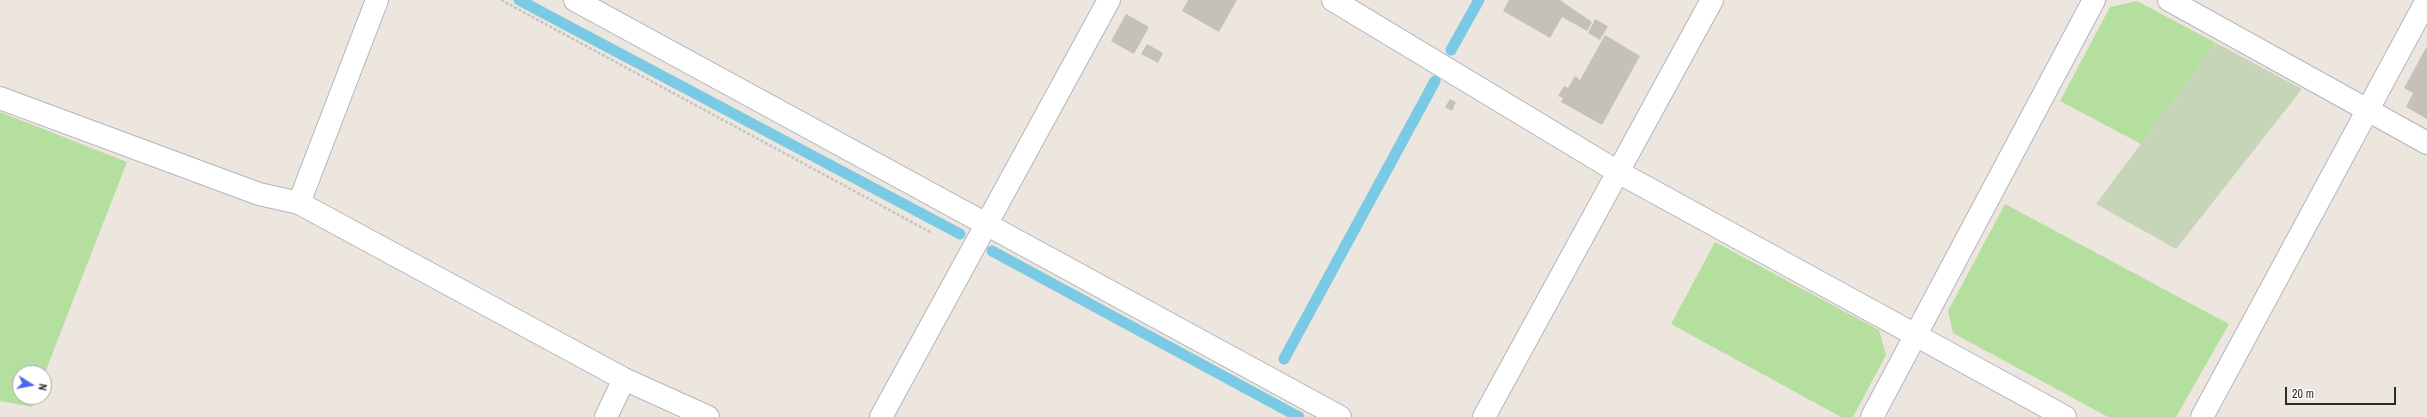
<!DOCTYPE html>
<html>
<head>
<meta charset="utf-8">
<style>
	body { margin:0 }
	#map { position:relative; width:2427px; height:417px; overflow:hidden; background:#ece6df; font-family:"Archivo Narrow",sans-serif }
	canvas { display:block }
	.north { position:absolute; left:12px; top:365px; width:40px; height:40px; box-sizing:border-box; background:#fff; border:1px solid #ababab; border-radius:50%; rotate:101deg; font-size:11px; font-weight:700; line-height:16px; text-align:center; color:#2c2c2c }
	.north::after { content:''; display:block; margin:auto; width:14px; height:18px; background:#4b69ed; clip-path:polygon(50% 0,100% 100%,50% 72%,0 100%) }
	.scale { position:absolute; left:2285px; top:387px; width:111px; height:18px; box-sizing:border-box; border:2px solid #2c2c2c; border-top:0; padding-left:5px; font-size:12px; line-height:14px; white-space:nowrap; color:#2c2c2c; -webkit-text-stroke:3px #fff; paint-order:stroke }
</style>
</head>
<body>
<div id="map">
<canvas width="2427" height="417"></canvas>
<div class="north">N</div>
<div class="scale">20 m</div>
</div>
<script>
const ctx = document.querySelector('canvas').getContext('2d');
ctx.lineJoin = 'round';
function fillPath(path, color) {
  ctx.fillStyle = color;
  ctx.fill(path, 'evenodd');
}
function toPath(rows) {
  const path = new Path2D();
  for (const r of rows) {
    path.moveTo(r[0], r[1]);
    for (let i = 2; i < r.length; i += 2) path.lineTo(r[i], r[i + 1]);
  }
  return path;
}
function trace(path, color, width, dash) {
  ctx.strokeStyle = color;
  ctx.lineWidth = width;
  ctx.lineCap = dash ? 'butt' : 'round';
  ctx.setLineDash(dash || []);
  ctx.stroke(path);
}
const green = toPath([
	[2137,1,2216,43,2141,144,2060,101,2110,7],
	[0,112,127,162,44,375,44,373,20,373,20,397,36,397,32,407,0,401],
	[2005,204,2229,324,2176,417,2108,417,1953,333,1948,311],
	[1715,242,1879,330,1886,355,1853,417,1841,417,1671,324]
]);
const cemetery = toPath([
	[2216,43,2302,89,2176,249,2096,204]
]);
const stream = toPath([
	[519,0,960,234],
	[1451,50,1479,0],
	[992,251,1299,417],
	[1284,359,1435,81]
]);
const building = toPath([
	[1188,0,1237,0,1219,32,1182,11],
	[1509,0,1560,0,1592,22,1587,31,1562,17,1550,38,1503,11],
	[1126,14,1149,27,1134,54,1111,41],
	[1595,19,1608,26,1600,40,1588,33],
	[1605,35,1640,56,1602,125,1561,102,1563,98,1558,96,1564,86,1568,88,1575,76,1580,80],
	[1147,44,1163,53,1158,63,1141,54],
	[2427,46,2427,119,2406,107,2413,93,2404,88],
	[1450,99,1456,102,1452,111,1445,107]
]);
const path = toPath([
	[501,0,932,233]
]);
const minor = toPath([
	[575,0,1340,417],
	[1333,0,1618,172,2065,417],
	[2169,0,2427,143],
	[0,98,259,194,299,203,624,379,708,417],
	[299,203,377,0],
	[606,417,624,379],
	[881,417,1109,0],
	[1484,417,1712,0],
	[1872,417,2094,0],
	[2202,417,2427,0]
]);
fillPath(green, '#b5df9f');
fillPath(cemetery, '#c6d5b7');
trace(stream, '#7acae6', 11);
fillPath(building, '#c5c1ba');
trace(minor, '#b2b5be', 24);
trace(path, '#c4c4c4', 2.5, [3, 2]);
trace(minor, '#fff', 22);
</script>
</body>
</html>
